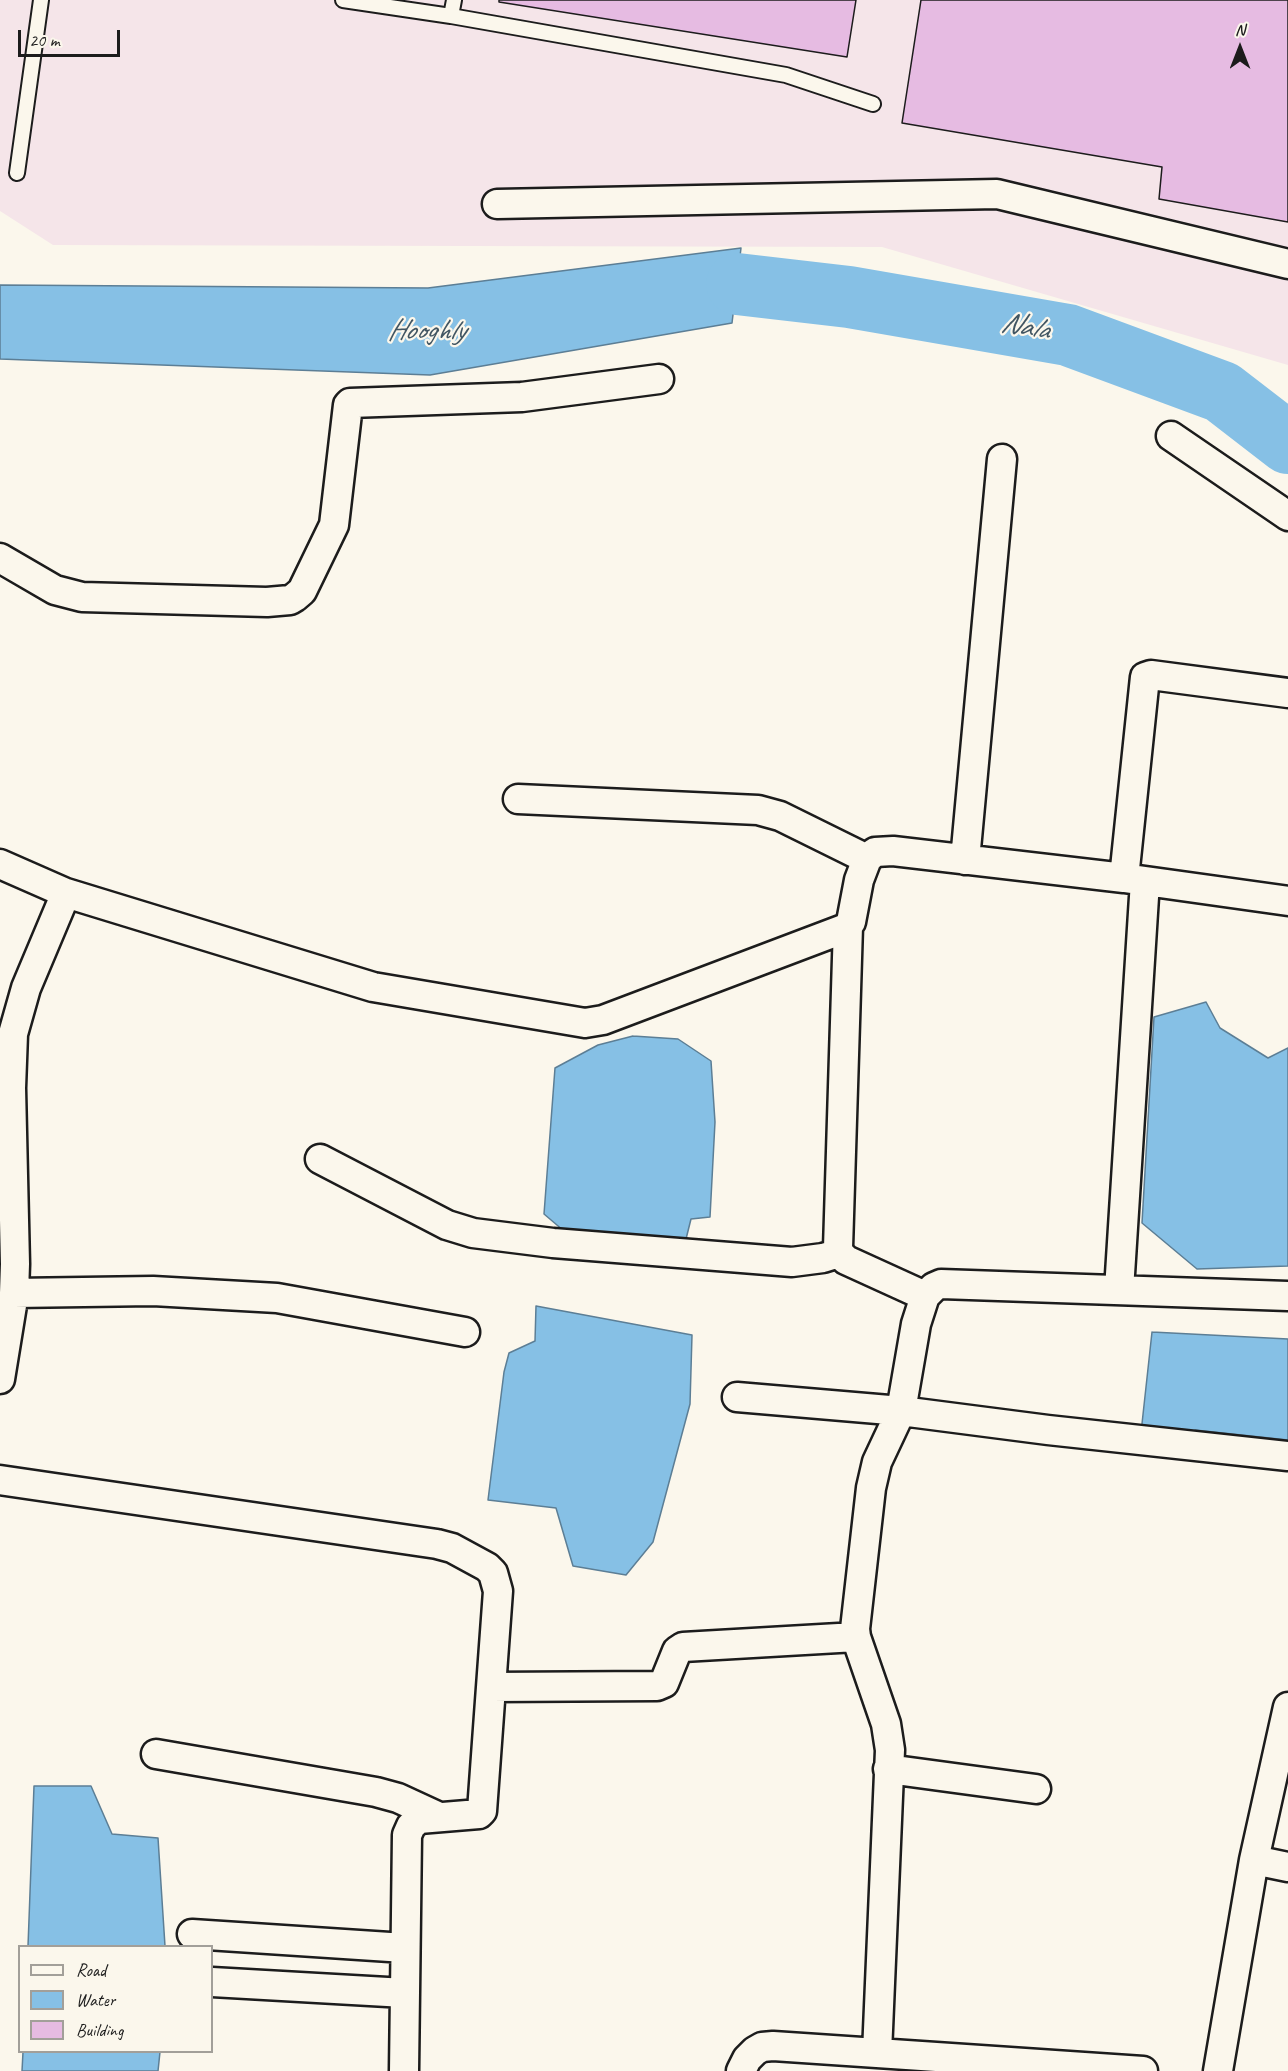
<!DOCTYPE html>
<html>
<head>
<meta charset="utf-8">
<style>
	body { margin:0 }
	#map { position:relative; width:1288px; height:2071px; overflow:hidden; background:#fbf7ec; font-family:Caveat,sans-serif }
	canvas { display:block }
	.legend { position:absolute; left:18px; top:1945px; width:195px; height:108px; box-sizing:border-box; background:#fbf7ec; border:2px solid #a29f99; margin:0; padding:8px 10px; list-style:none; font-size:18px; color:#1c1c1c }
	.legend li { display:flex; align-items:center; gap:12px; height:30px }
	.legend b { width:30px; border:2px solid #a29f99 }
	.north { position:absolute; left:1210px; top:18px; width:60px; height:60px; -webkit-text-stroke:4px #fbf7ec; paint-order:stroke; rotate:0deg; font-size:16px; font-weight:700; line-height:24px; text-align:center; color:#1c1c1c }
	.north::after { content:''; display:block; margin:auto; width:21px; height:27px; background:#1c1c1c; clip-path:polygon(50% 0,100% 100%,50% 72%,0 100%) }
	.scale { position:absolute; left:18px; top:30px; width:102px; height:27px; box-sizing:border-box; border:3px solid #1c1c1c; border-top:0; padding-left:8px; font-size:18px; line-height:21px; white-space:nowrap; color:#1c1c1c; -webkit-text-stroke:4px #fbf7ec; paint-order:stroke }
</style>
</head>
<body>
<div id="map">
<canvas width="1288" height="2071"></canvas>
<ul class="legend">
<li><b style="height:8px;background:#fbf7ec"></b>Road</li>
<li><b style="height:16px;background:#86c0e5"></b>Water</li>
<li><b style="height:16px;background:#e6bbe2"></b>Building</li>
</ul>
<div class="north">N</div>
<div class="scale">20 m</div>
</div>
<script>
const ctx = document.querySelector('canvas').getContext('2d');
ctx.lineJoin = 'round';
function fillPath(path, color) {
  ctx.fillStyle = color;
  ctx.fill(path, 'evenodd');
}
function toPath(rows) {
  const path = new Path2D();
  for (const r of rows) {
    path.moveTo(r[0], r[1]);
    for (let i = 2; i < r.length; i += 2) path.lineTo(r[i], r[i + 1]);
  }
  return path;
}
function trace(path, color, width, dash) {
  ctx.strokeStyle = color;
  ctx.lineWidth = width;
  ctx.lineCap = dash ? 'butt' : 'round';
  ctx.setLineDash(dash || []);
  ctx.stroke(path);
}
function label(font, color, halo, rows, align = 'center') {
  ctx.font = font + ' Caveat,sans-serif';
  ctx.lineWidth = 4.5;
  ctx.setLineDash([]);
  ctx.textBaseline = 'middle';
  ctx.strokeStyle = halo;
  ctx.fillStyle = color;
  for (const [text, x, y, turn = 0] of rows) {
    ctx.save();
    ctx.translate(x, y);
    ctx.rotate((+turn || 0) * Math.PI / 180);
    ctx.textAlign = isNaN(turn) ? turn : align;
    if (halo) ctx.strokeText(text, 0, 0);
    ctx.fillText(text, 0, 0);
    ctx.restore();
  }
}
const built = toPath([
	[0,0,1288,0,1288,365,882,247,53,245,0,211]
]);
const water = toPath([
	[741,248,732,323,430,375,0,359,0,285,428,288,741,248],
	[1206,1002,1220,1028,1268,1058,1288,1048,1288,1266,1197,1269,1142,1223,1154,1017,1206,1002],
	[633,1036,678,1039,711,1061,715,1122,710,1217,691,1219,683,1251,571,1237,544,1214,555,1068,598,1045,633,1036],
	[536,1306,692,1335,690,1404,653,1542,626,1575,573,1566,556,1508,488,1500,504,1372,509,1353,535,1341,536,1306],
	[1152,1332,1288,1339,1288,1440,1195,1430,1187,1448,1140,1442,1152,1332],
	[34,1786,91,1786,112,1834,158,1838,165,1946,28,1946,34,1786],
	[23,2052,160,2052,158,2071,22,2071,23,2052]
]);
const river = toPath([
	[737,284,849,297,1068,335,1222,392,1288,443]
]);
const building = toPath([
	[499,0,856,0,847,57,499,2,499,0],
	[921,0,1288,0,1288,222,1159,199,1162,167,902,123,921,0]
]);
const lane = toPath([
	[343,0,451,16,454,0],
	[451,16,786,75,873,104],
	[17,173,41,0]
]);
const street = toPath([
	[497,204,997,194,1288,264],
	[1171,436,1288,516],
	[0,558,55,590,82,597,267,602,290,600,295,597,302,591,334,525,348,405,350,403,522,397,659,379],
	[518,799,758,810,780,816,867,859],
	[965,860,1002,459],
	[0,864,66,893,373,987,585,1023,603,1020,846,928,851,922,859,880,867,859,875,852,893,851,1124,878,1288,901],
	[1124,878,1145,677,1151,675,1288,693],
	[848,926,838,1248,839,1253,846,1260,925,1296],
	[320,1159,447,1225,473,1233,553,1243,792,1262,823,1258,839,1253],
	[1119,1290,1145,881],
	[14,1293,153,1291,277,1298,465,1332],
	[0,1379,14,1293,15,1264,11,1088,13,1034,26,988,66,893],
	[737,1397,901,1411,1048,1430,1288,1456],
	[0,1480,437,1544,452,1548,487,1567,493,1573,498,1591,482,1811,479,1814,419,1819,411,1826,407,1835,404,2071],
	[491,1687,657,1686,664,1683,677,1651,683,1647,856,1637],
	[156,1754,376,1792,398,1798,437,1816],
	[888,1769,1036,1789],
	[1254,1860,1288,1867],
	[192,1934,405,1948],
	[212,1982,405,1993],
	[877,2053,1143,2071],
	[741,2071,747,2059,755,2051,762,2047,773,2046,877,2053,890,1750,886,1724,856,1637,855,1629,871,1488,877,1462,901,1411,916,1324,925,1296,934,1287,941,1284,1288,1296],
	[1218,2071,1254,1860,1288,1707]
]);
const waterNames = [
	["Nala",1025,327,10],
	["Hooghly",426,331]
];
fillPath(built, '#f5e5e9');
fillPath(water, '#86c0e5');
trace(water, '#5c7e95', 1.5);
trace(river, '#86c0e5', 62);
fillPath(building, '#e6bbe2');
trace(building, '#1c1c1c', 1.5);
trace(lane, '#1c1c1c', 18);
trace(street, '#1c1c1c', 33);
trace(lane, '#fbf7ec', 14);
trace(street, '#fbf7ec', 28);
label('italic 30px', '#415562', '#fbf7ec', waterNames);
</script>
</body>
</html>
